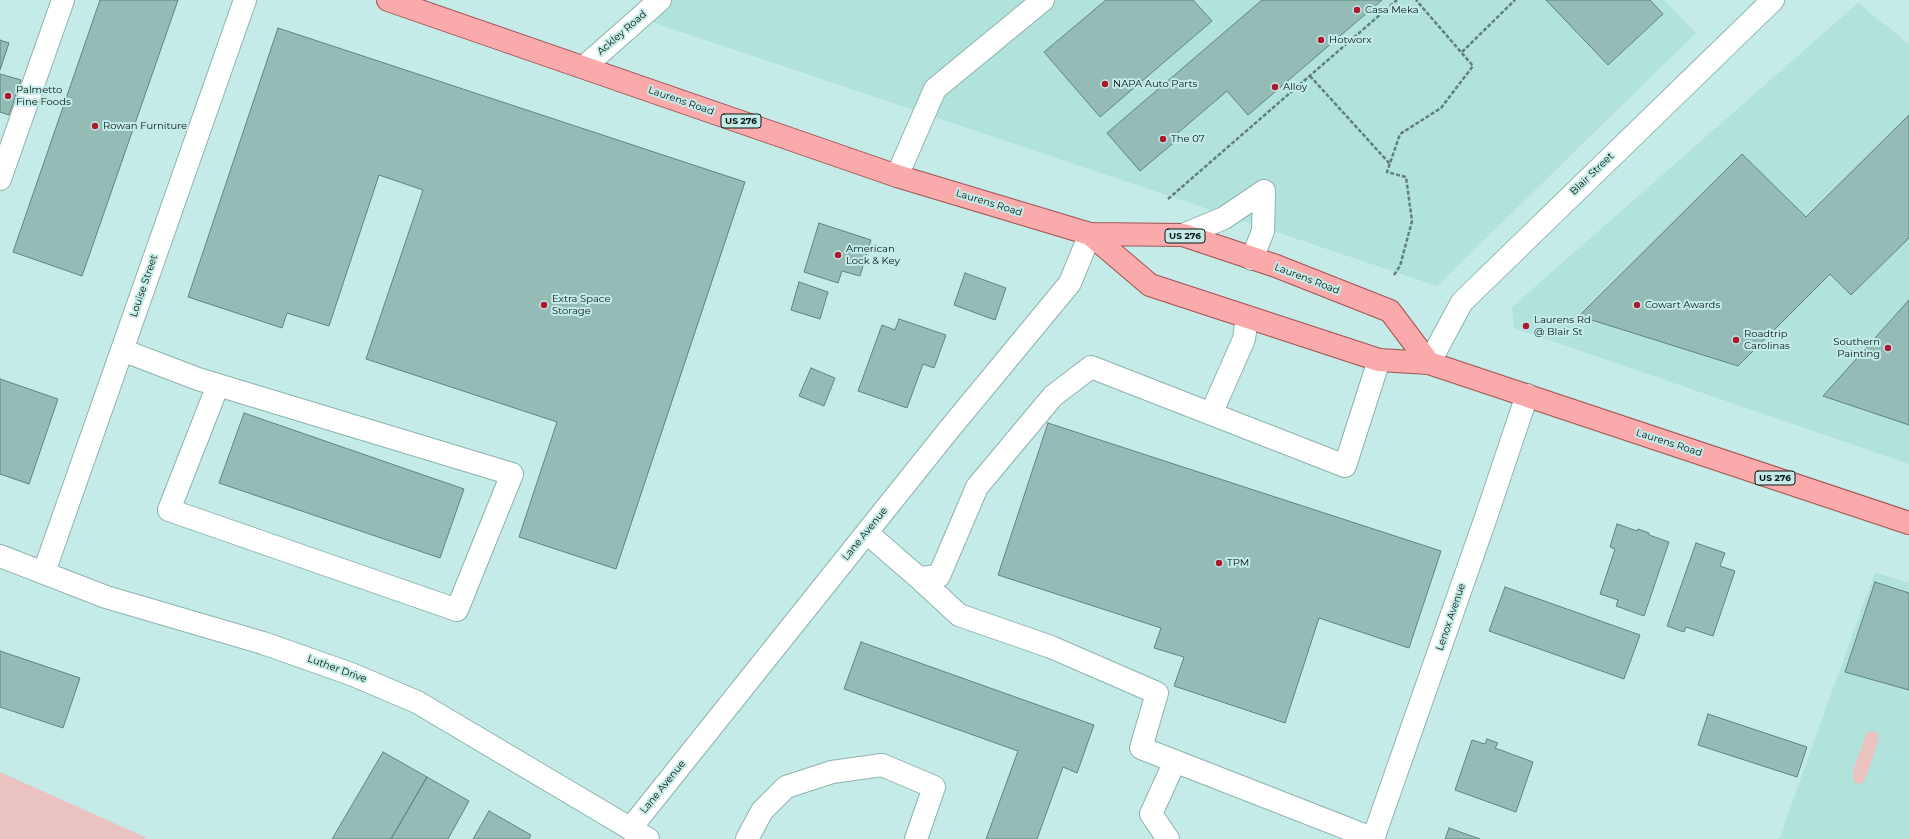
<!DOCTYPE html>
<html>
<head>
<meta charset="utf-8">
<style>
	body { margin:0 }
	canvas { display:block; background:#c4ebe7 }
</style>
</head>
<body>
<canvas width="1909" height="839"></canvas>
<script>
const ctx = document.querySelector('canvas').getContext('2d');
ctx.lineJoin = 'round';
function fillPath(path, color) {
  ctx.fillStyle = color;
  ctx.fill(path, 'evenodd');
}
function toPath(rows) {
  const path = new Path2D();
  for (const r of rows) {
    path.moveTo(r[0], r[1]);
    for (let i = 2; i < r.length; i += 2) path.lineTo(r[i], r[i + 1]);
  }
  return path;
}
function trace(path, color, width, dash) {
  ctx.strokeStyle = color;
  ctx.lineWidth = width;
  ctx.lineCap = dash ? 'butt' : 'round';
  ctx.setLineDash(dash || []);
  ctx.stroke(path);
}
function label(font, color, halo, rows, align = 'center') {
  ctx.font = font + ' Montserrat,sans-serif';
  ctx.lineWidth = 4;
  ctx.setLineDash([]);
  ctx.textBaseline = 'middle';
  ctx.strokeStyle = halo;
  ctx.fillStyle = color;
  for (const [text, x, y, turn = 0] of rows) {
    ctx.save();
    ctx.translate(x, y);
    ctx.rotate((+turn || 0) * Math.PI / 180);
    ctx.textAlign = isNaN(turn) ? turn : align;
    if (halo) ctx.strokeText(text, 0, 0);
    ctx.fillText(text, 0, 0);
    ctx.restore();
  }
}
const built = toPath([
	[649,0,1664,0,1696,33,1437,286,634,16],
	[1858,3,1909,44,1909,464,1514,328,1512,307],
	[1875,572,1909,583,1909,839,1779,839]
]);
const green = toPath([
	[1871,731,1877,732,1879,739,1865,780,1860,784,1856,783,1853,779,1853,770,1867,733],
	[0,772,145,837,146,839,0,839]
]);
const building = toPath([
	[100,0,178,0,82,276,13,252,100,0],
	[1106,0,1193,0,1212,21,1100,117,1044,52,1106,0],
	[1262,0,1382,0,1248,115,1227,91,1173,137,1177,140,1140,171,1107,133,1262,0],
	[1546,0,1650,0,1663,14,1608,65,1546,0],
	[278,28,745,182,616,569,519,537,557,422,366,359,423,190,379,175,329,326,287,313,282,328,188,297,278,28],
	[0,40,9,43,0,70,0,40],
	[0,74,21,80,9,115,0,112,0,74],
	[1909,115,1909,238,1851,295,1830,274,1738,366,1579,316,1742,154,1806,217,1909,115],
	[819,223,871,240,860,276,842,271,838,283,804,272,819,223],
	[965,273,1006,288,995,320,954,305,965,273],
	[799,282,828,292,820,319,791,310,799,282],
	[1909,300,1909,425,1823,396,1909,300],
	[899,319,946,335,934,368,923,364,907,408,858,391,882,325,895,330,899,319],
	[811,368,835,378,824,406,799,396,811,368],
	[0,379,58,399,29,484,0,474,0,379],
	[244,413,464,489,440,558,219,483,244,413],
	[1048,423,1441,551,1409,648,1319,618,1285,723,1174,686,1184,657,1154,648,1161,628,998,575,1048,423],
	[1617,524,1637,531,1638,529,1649,533,1649,535,1669,542,1644,616,1616,606,1618,600,1600,594,1615,549,1610,547,1617,524],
	[1696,543,1725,553,1720,566,1735,571,1713,636,1686,627,1684,632,1667,626,1696,543],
	[1875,582,1909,593,1909,690,1845,672,1875,582],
	[1505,587,1640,635,1624,679,1489,631,1505,587],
	[861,642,1094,725,1077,773,1063,767,1037,839,986,839,1018,751,844,689,861,642],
	[0,651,80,678,63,728,0,707,0,651],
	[1708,714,1807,747,1797,777,1698,745,1708,714],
	[1487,739,1498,743,1495,748,1533,762,1516,812,1455,790,1472,740,1485,744,1487,739],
	[383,752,427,777,391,839,332,839,383,752],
	[427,777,469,801,448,839,391,839,427,777],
	[489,811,531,835,529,839,473,839,489,811],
	[1449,828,1480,839,1445,839,1449,828]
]);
const path = toPath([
	[1462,52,1515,0],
	[1310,76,1390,164],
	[1168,199,1397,0],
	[1394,275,1400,266,1412,221,1406,177,1387,172,1400,134,1441,108,1473,66,1416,0]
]);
const minor = toPath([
	[584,67,660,0],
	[897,176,935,89,1043,0],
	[0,179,63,0],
	[1183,235,1224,218,1264,191],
	[1252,259,1263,231,1264,191],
	[122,350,198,379,512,474,457,610,169,510,218,385],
	[1429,363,1462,302,1773,0],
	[1211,414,1244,339,1247,317],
	[867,533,919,578,939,576,977,487,1053,396,1091,367,1345,466,1379,360],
	[0,556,106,597,263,643,351,674,417,702,648,839],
	[44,572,245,0],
	[919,578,959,615,1051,647,1157,693,1141,748,1374,839],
	[630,829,947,432,1070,283,1090,234],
	[747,839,762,811,786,787,832,772,882,765,934,787,916,839],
	[1168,839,1151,814,1175,761],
	[1373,839,1485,520,1527,395]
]);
const major = toPath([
	[388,0,897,176,1090,234,1183,235,1276,266,1390,311,1429,363],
	[1090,234,1150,285,1379,360,1429,363,1909,523]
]);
const markers = [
	[1357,10,4,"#ad182d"],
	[1321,40,4,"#ad182d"],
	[1105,84,4,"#ad182d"],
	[1275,87,4,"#ad182d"],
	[8,96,4,"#ad182d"],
	[95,126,4,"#ad182d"],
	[1163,139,4,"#ad182d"],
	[838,255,4,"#ad182d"],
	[544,305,4,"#ad182d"],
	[1637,305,4,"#ad182d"],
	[1526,326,4,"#ad182d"],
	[1736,340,4,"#ad182d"],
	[1888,348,4,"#ad182d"],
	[1219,563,4,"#ad182d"]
];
const shields = [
	[741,121,40],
	[1185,236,40],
	[1775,478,40]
];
const shieldNames = [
	["US 276",741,121],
	["US 276",1185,236],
	["US 276",1775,478]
];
const poiNames = [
	["Casa Meka",1365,10],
	["Hotworx",1329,40],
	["NAPA Auto Parts",1113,84],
	["Alloy",1283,87],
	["Palmetto",16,90],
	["Fine Foods",16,102],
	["Rowan Furniture",103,126],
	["The 07",1171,139],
	["American",846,249],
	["Lock & Key",846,261],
	["Extra Space",552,299],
	["Storage",552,311],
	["Cowart Awards",1645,305],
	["Laurens Rd",1534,320],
	["@ Blair St",1534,332],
	["Roadtrip",1744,334],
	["Carolinas",1744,346],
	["Southern",1880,342,"right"],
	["Painting",1880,354,"right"],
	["TPM",1227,563]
];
const streetNames = [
	["Ackley Road",622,33,-41],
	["Laurens Road",681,101,19],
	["Blair Street",1592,174,-44],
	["Laurens Road",989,203,17],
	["Laurens Road",1307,279,21],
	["Louise Street",144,286,-71],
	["Laurens Road",1669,443,18],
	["Lane Avenue",865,534,-51],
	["Lenox Avenue",1451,617,-71],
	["Luther Drive",337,669,20],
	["Lane Avenue",663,787,-51]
];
fillPath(built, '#b1e2dc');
fillPath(green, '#eac3c1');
fillPath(building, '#95bbb7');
trace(building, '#5f8480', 1);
trace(minor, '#8cb3ae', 24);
trace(major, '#a35252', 24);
trace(path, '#637e7b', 2.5, [4, 2]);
trace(minor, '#fff', 22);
trace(major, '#faaaab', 22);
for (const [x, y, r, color] of markers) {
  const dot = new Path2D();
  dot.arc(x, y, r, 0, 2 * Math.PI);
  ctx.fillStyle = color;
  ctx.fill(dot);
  trace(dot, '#c4ebe7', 1.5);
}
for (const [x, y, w] of shields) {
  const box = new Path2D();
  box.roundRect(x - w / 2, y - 7, w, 14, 3);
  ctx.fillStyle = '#c4ebe7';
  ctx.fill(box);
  trace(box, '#081715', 1);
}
label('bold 9px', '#081715', null, shieldNames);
label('10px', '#081715', '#c4ebe7', poiNames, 'left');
label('10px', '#081715', '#c4ebe7', streetNames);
</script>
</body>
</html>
